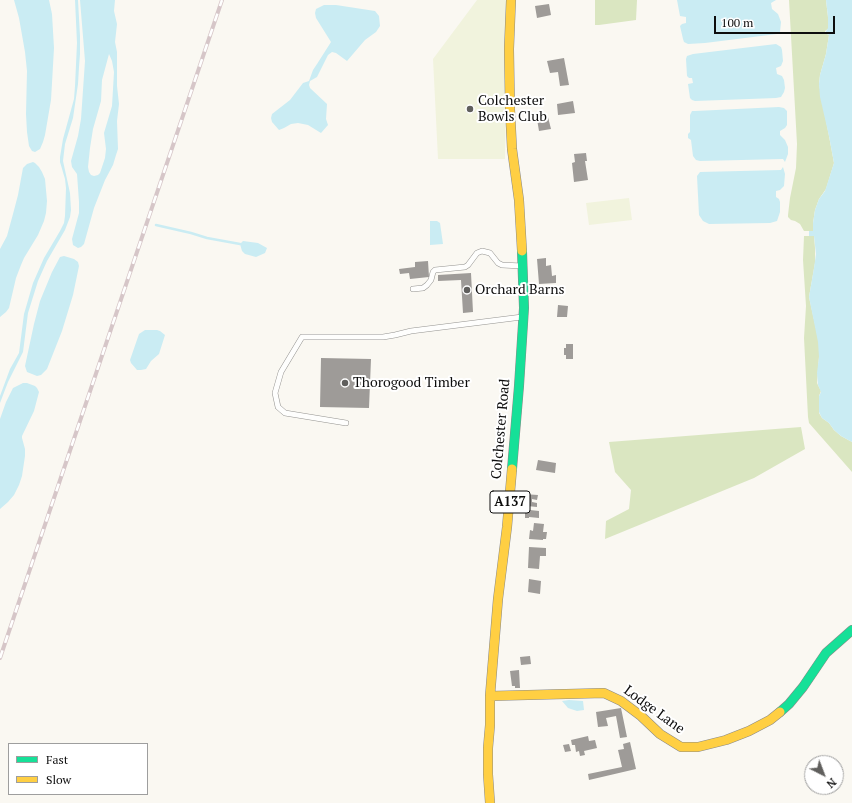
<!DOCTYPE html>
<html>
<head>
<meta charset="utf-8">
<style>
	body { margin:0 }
	#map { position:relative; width:852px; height:803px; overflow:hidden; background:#faf8f2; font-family:"PT Serif",serif }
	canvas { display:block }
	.legend { position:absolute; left:8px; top:743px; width:140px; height:52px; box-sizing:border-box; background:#fff; border:1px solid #9e9e9e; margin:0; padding:5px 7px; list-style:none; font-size:12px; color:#0d0d0d }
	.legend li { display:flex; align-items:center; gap:8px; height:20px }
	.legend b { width:20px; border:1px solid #9e9e9e }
	.north { position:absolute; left:804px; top:755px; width:40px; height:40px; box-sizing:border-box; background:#fff; border:1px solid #9e9e9e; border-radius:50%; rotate:138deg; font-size:11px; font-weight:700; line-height:16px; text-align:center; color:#0d0d0d }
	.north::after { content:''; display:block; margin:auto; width:14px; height:18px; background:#605f5d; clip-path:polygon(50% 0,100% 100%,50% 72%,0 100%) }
	.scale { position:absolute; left:714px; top:16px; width:121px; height:18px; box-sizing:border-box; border:2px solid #0d0d0d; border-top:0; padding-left:5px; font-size:12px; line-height:14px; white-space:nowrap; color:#0d0d0d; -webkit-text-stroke:3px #fff; paint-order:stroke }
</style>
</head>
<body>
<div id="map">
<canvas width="852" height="803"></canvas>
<ul class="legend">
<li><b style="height:5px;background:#16e098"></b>Fast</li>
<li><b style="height:5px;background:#ffcf43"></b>Slow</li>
</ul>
<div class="north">N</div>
<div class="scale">100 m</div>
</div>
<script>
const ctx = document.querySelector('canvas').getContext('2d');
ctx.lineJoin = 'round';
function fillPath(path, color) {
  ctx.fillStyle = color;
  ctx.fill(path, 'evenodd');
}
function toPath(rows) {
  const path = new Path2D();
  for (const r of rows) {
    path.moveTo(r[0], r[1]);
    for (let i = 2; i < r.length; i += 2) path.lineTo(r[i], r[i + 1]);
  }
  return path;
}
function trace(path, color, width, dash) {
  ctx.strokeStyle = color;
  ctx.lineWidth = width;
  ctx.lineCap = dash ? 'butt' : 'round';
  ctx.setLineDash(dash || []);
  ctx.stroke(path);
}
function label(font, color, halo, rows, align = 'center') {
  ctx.font = font + ' "PT Serif",serif';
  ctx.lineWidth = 4;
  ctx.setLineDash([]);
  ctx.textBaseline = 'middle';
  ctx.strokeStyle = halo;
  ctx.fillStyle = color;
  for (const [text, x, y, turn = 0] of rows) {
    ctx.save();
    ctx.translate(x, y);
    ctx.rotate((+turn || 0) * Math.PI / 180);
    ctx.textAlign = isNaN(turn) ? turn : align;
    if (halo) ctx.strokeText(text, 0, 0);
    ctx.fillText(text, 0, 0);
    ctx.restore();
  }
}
const forest = toPath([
	[595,0,637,0,636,20,599,25,595,25],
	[789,0,826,0,828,17,828,29,825,31,825,33,829,35,826,54,820,75,819,84,829,136,834,163,826,189,819,199,815,210,813,223,813,231,804,231,800,224,795,221,791,220,788,217,788,215,790,198,796,168,797,144],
	[804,236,814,236,815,248,815,263,809,297,819,342,819,357,817,383,821,391,819,396,820,401,819,406,819,413,822,418,829,423,834,430,841,436,852,442,852,472,809,423,808,417,804,338,806,306,803,260],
	[801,427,805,449,754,478,605,539,606,521,629,509,631,490,615,472,609,442]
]);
const pitch = toPath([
	[477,0,507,0,505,159,438,159,433,59],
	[629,198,632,220,589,225,586,203]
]);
const water = toPath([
	[14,0,49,0,52,14,54,48,52,83,51,100,45,135,43,142,40,149,35,152,32,151,29,146,27,132,26,114,27,71,25,52,19,18],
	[75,0,78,0,80,36,80,54,79,67,78,84,73,118,65,144,63,161,70,193,71,210,70,217,65,230,47,261,38,281,28,313,23,352,8,382,0,403,0,396,10,369,19,353,24,314,33,283,44,258,60,231,64,223,65,216,66,188,65,179,60,162,60,157,63,139,74,99,75,86,77,43],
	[80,0,115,0,114,11,117,24,115,42,117,52,117,86,119,104,117,121,118,149,116,155,113,165,105,180,94,208,84,244,81,247,78,248,73,245,72,239,79,213,79,202,77,174,72,167,71,161,78,136,81,119,85,61],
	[109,54,112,61,114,72,112,106,104,133,106,149,105,158,100,173,98,175,94,176,91,175,89,172,88,167,90,148,93,129,101,101,102,80],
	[677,0,776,0,771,3,772,9,778,14,781,22,780,32,777,34,705,43,688,44,684,42,683,39,680,26,682,24,686,23,686,17,680,16],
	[826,0,852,0,852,442,841,436,834,430,829,423,822,418,819,412,819,396,821,392,818,385,817,373,819,357,818,342,809,297,814,268,816,254,814,236,809,236,809,231,813,231,813,223,815,210,819,199,825,191,834,163,829,136,820,97,819,84,820,75,826,54,829,35,825,33,828,28,828,17],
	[324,5,336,5,375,11,379,16,380,26,376,32,365,40,347,61,336,53,332,52,328,55,317,77,310,81,309,85,310,88,327,104,326,119,328,125,321,133,308,125,298,123,291,124,284,128,279,130,272,122,271,118,272,114,290,100,303,83,309,81,313,70,317,64,331,42,316,18,315,13,316,9],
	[776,44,781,47,782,50,783,61,781,66,776,68,777,74,782,76,784,80,785,88,784,92,781,97,776,98,695,101,692,100,690,98,688,84,693,83,692,78,689,78,687,76,686,59,687,56,693,54],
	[779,107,784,108,787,111,787,125,785,128,780,131,780,135,785,140,788,147,788,154,785,162,783,159,700,161,696,160,693,156,691,140,688,138,688,134,690,132,690,115,692,111,695,111],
	[33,162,35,163,39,167,42,172,45,179,47,201,46,213,44,221,38,235,24,258,21,265,16,278,9,308,6,312,0,317,0,249,7,236,13,214,18,195,23,168,27,164],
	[783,167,785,174,784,186,780,190,776,191,776,197,779,199,780,202,780,212,777,221,770,223,709,224,703,221,699,215,697,176,700,172,781,170],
	[430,221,437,221,440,223,443,244,430,245],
	[243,241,258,243,267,248,265,253,256,257,245,254,242,251,240,244],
	[64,256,74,259,78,262,79,266,73,295,62,331,47,369,41,375,37,376,27,372,25,366,34,324,40,301,52,272,60,257],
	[145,330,157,330,160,331,165,335,159,354,151,361,146,369,141,370,137,370,131,363,130,360,139,334],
	[23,383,27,383,35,386,37,388,39,392,34,411,22,436,22,438,25,449,25,456,22,476,19,485,14,495,8,502,0,509,0,419,6,402,13,388],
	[569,700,583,701,584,710,577,711,568,708,562,701]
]);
const stream = toPath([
	[156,225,191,233,207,238,240,244]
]);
const building = toPath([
	[549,4,551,15,537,18,535,6],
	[564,58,569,85,560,86,558,72,550,73,547,61],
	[573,101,575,113,558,115,557,104],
	[548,117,551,129,539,131,537,119],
	[586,153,587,161,585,161,588,180,574,182,572,163,575,162,574,154],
	[546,258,546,266,551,265,552,276,556,275,556,283,539,284,537,259],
	[428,261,429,277,410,279,409,273,400,274,399,269,415,267,415,262],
	[471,273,473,312,463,313,461,280,438,281,438,275],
	[558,305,568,306,567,317,557,317],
	[566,344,573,344,573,359,566,359,566,355,564,355,564,348,566,348],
	[321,358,371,359,369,408,320,407],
	[538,460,556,463,555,473,536,470],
	[523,494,538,495,537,500,532,499,532,502,537,503,537,507,527,506,527,500,523,500],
	[525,509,530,509,530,510,539,511,539,518,529,517,529,518,525,518],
	[534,523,544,524,543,532,547,532,546,539,543,539,543,540,529,539,530,530,533,531],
	[529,547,546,548,546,556,540,556,539,569,528,568],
	[529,579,541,581,540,594,528,592],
	[530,656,531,664,521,665,520,657],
	[519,670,520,688,515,688,515,686,512,686,510,671],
	[621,708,627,737,620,738,616,716,606,718,608,726,598,727,596,712],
	[588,736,589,741,595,740,597,748,584,751,585,755,580,756,579,751,576,752,575,745,572,745,571,740],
	[630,742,636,769,589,780,588,774,622,767,618,750,624,749,623,744],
	[569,744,571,751,565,752,563,745]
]);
const lane = toPath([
	[413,289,423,288,427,285,431,280,433,272,435,270,465,267,468,265,477,253,482,251,490,253,498,263,502,265,522,266],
	[346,423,285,413,278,407,275,393,281,372,302,337,383,337,395,335,411,331,522,317]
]);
const fast = toPath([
	[512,469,519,386,524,308,522,251],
	[780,712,789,704,803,687,826,653,852,630]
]);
const slow = toPath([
	[511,0,509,49,510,109,512,149,519,200,522,251],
	[490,696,604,693,621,701,641,716,660,734,681,747,698,747,726,740,749,731,770,720,780,712],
	[490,803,488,774,488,748,490,725,490,696,498,599,507,527,512,469]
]);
const rail = toPath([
	[0,658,222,0]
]);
const markers = [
	[470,109,4,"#605f5d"],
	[467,290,4,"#605f5d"],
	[345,383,4,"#605f5d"]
];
const shields = [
	[510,502,40]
];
const shieldNames = [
	["A137",510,502]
];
const poiNames = [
	["Colchester",478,101],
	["Bowls Club",478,117],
	["Orchard Barns",475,290],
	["Thorogood Timber",353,383]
];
const streetNames = [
	["Colchester Road",501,429,-85],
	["Lodge Lane",654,710,36]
];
fillPath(forest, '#dae6c1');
fillPath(pitch, '#f1f3dd');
fillPath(water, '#caecf3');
trace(stream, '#caecf3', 2.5);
fillPath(building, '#9e9b98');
trace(lane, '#949390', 6);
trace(fast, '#8a8987', 10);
trace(slow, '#8a8987', 10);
trace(lane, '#fefefd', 5);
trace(fast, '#16e098', 9);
trace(slow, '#ffcf43', 9);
trace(rail, '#d6c6c8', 4);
trace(rail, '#fff', 2.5, [8]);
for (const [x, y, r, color] of markers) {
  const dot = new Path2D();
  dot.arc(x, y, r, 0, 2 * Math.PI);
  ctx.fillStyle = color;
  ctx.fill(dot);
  trace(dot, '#fff', 1.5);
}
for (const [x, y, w] of shields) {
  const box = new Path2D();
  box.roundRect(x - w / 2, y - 11, w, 22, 3);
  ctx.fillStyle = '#fff';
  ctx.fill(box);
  trace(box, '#0d0d0d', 1);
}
label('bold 13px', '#0d0d0d', null, shieldNames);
label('14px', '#0d0d0d', '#fff', poiNames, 'left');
label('14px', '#0d0d0d', '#fff', streetNames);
</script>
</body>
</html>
